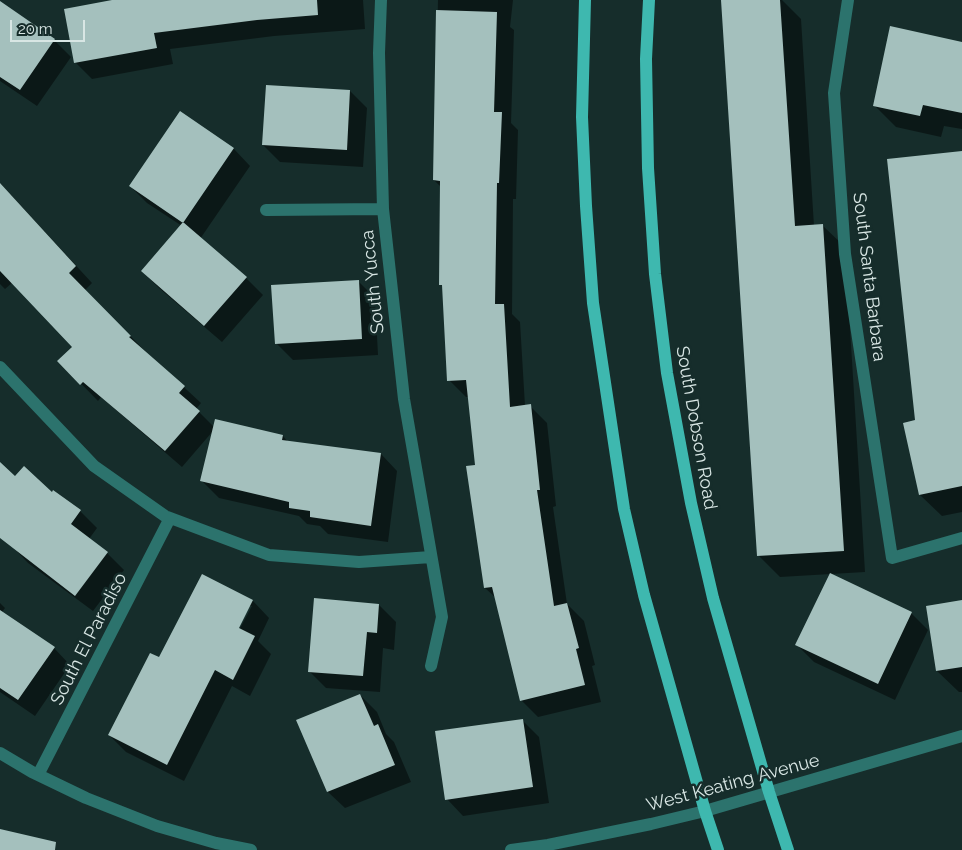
<!DOCTYPE html>
<html>
<head>
<meta charset="utf-8">
<style>
	body { margin:0 }
	#map { position:relative; width:962px; height:850px; overflow:hidden; background:#162d2b; font-family:Raleway,sans-serif }
	canvas { display:block }
	.scale { position:absolute; left:10px; top:20px; width:75px; height:22px; box-sizing:border-box; border:2px solid #d8e6e4; border-top:0; padding-left:6px; font-size:15px; line-height:18px; white-space:nowrap; color:#d8e6e4; -webkit-text-stroke:4px #162d2b; paint-order:stroke }
</style>
</head>
<body>
<div id="map">
<canvas width="962" height="850"></canvas>
<div class="scale">20 m</div>
</div>
<script>
const ctx = document.querySelector('canvas').getContext('2d');
ctx.lineJoin = 'round';
function fillPath(path, color) {
  ctx.fillStyle = color;
  ctx.fill(path, 'evenodd');
}
function toPath(rows) {
  const path = new Path2D();
  for (const r of rows) {
    path.moveTo(r[0], r[1]);
    for (let i = 2; i < r.length; i += 2) path.lineTo(r[i], r[i + 1]);
  }
  return path;
}
function trace(path, color, width, dash) {
  ctx.strokeStyle = color;
  ctx.lineWidth = width;
  ctx.lineCap = dash ? 'butt' : 'round';
  ctx.setLineDash(dash || []);
  ctx.stroke(path);
}
function label(font, color, halo, rows, align = 'center') {
  ctx.font = font + ' Raleway,sans-serif';
  ctx.lineWidth = 5;
  ctx.setLineDash([]);
  ctx.textBaseline = 'middle';
  ctx.strokeStyle = halo;
  ctx.fillStyle = color;
  for (const [text, x, y, turn = 0] of rows) {
    ctx.save();
    ctx.translate(x, y);
    ctx.rotate((+turn || 0) * Math.PI / 180);
    ctx.textAlign = isNaN(turn) ? turn : align;
    if (halo) ctx.strokeText(text, 0, 0);
    ctx.fillText(text, 0, 0);
    ctx.restore();
  }
}
const shadow = toPath([
	[113,0,363,0,365,29,274,36,170,49,173,64,92,79,76,63],
	[438,0,513,0,510,27,514,30,511,123,518,130,516,199,513,199,512,314,520,322,525,406,530,406,547,423,556,506,553,507,567,604,584,621,595,665,592,666,601,702,538,717,521,700,496,598,485,588,476,466,469,397,466,397,449,380,443,287,441,284,441,187,434,180],
	[736,0,782,0,801,19,814,226,823,226,845,247,865,572,780,577,758,555],
	[0,2,54,40,71,57,37,106,0,81],
	[962,43,962,129,944,126,941,137,896,127,874,105],
	[350,91,367,108,363,167,280,162,263,145],
	[181,113,234,149,250,166,200,239,246,278,263,295,222,342,159,288,142,271,182,226,147,203,130,186],
	[962,153,962,512,942,516,920,495,916,421],
	[0,183,92,283,85,290,147,353,201,403,196,409,214,427,283,436,288,442,381,454,397,471,388,542,328,534,320,526,307,524,299,516,219,498,202,481,213,431,182,467,101,397,98,401,59,361,74,347,13,282,5,289,0,284],
	[358,281,375,298,378,355,293,360,276,343],
	[0,464,15,477,52,493,54,491,80,511,97,528,89,539,107,553,124,570,93,611,28,563,12,546,0,530],
	[202,575,253,601,269,618,258,641,271,654,250,696,232,686,184,781,126,752,109,735,159,659],
	[249,606,252,606,237,634,235,633],
	[962,602,962,692,959,692,937,671],
	[0,603,5,608,2,612,54,648,70,665,35,716,0,692],
	[379,605,396,622,394,650,383,648,380,692,326,688,309,671],
	[911,613,928,630,895,700,814,662,797,645],
	[360,695,377,712,386,734,394,742,411,782,345,808,328,792],
	[522,720,539,737,549,803,463,816,447,799]
]);
const building = toPath([
	[112,0,317,0,318,15,257,20,154,33,157,48,74,63,64,9],
	[721,0,780,0,795,226,823,224,844,551,757,556],
	[0,1,55,39,20,90,0,77],
	[436,10,497,12,494,112,502,112,499,183,497,183,495,304,504,304,510,407,531,404,540,490,537,490,554,606,567,603,579,648,576,649,585,685,520,701,492,587,484,588,466,466,475,465,466,380,447,381,442,285,439,285,440,181,433,180],
	[890,26,962,42,962,113,923,105,920,116,873,106],
	[266,85,350,90,347,150,262,145],
	[180,111,234,148,183,223,129,186],
	[962,151,962,486,919,495,903,423,915,420,887,159],
	[0,183,76,266,69,273,131,336,129,337,185,386,179,393,200,411,165,451,83,382,80,385,57,361,72,347,0,271],
	[183,222,247,277,204,326,141,271],
	[359,280,362,339,275,344,271,285],
	[215,419,283,435,282,440,381,453,371,526,310,517,310,511,289,508,289,502,200,481],
	[0,462,15,476,24,466,52,492,53,490,81,510,71,524,108,552,75,596,0,538],
	[830,573,912,612,878,684,795,645],
	[202,574,253,600,239,628,255,636,233,680,215,670,167,765,108,735,150,653,159,657],
	[314,598,379,604,377,633,367,632,363,676,308,672],
	[962,600,962,667,936,671,926,606],
	[0,610,55,647,18,700,0,688],
	[360,694,374,726,378,724,395,765,327,792,296,720],
	[523,719,533,787,445,800,435,731],
	[0,829,56,842,55,850,0,850]
]);
const minor = toPath([
	[381,0,379,53,383,209,404,399,442,617,431,666],
	[848,0,834,93,845,254,892,558,962,538],
	[266,210,383,209],
	[0,367,94,466,165,516,269,555,359,562,431,557],
	[0,753,32,772,86,798,157,826,216,843,251,850],
	[38,775,170,518],
	[511,850,548,845,651,824,705,811,962,736]
]);
const major = toPath([
	[585,0,582,117,586,206,593,303,624,509,644,595,705,811,718,850],
	[649,0,646,59,648,168,655,274,667,373,691,503,713,598,769,792,788,850]
]);
const streetNames = [
	["South Santa Barbara",869,277,83],
	["South Yucca",373,282,-96],
	["South Dobson Road",696,428,80],
	["South El Paradiso",89,639,-63],
	["West Keating Avenue",733,783,-15]
];
fillPath(shadow, '#0007');
fillPath(building, '#a4c0bd');
trace(minor, '#2c736d', 12);
trace(major, '#3eb8af', 12);
label('18px', '#d8e6e4', '#162d2b', streetNames);
</script>
</body>
</html>
